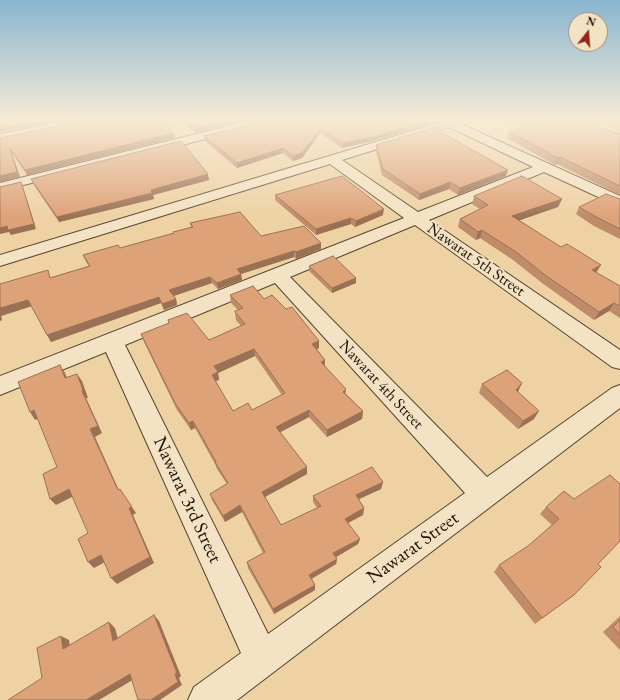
<!DOCTYPE html>
<html>
<head>
<meta charset="utf-8">
<style>
	body { margin:0 }
	#map { position:relative; width:620px; height:700px; overflow:hidden; background:#eed2a4; font-family:"EB Garamond",serif }
	canvas { display:block }
	.north { position:absolute; left:568px; top:12px; width:40px; height:40px; box-sizing:border-box; background:#f4e2c4; border:1px solid #a0907a; border-radius:50%; rotate:17deg; font-size:11px; font-weight:700; line-height:16px; text-align:center; color:#23150a }
	.north::after { content:''; display:block; margin:auto; width:14px; height:18px; background:#8f2418; clip-path:polygon(50% 0,100% 100%,50% 72%,0 100%) }
</style>
</head>
<body>
<div id="map">
<canvas width="620" height="700"></canvas>
<div class="north">N</div>
</div>
<script>
const ctx = document.querySelector('canvas').getContext('2d');
ctx.lineJoin = 'round';
function toPath(rows) {
  const path = new Path2D();
  for (const r of rows) {
    path.moveTo(r[0], r[1]);
    for (let i = 2; i < r.length; i += 2) path.lineTo(r[i], r[i + 1]);
  }
  return path;
}
function trace(path, color, width, dash) {
  ctx.strokeStyle = color;
  ctx.lineWidth = width;
  ctx.lineCap = dash ? 'butt' : 'round';
  ctx.setLineDash(dash || []);
  ctx.stroke(path);
}
function fillPath(path, color) {
  ctx.fillStyle = color;
  ctx.fill(path, 'evenodd');
}
function label(font, color, halo, rows, align = 'center') {
  ctx.font = font + ' "EB Garamond",serif';
  ctx.lineWidth = 4;
  ctx.setLineDash([]);
  ctx.textBaseline = 'middle';
  ctx.strokeStyle = halo;
  ctx.fillStyle = color;
  for (const [text, x, y, turn = 0] of rows) {
    ctx.save();
    ctx.translate(x, y);
    ctx.rotate((+turn || 0) * Math.PI / 180);
    ctx.textAlign = isNaN(turn) ? turn : align;
    if (halo) ctx.strokeText(text, 0, 0);
    ctx.fillText(text, 0, 0);
    ctx.restore();
  }
}
const street = toPath([
	[68,120,90,120,88,123,84,124,0,142,0,134,68,120],
	[252,120,271,120,269,123,0,191,0,183,252,120],
	[437,120,466,120,464,123,461,124,620,196,620,207,544,172,429,220,620,350,620,369,612,367,415,225,290,277,487,477,612,388,620,385,620,408,237,700,188,700,194,687,241,653,106,352,0,395,0,376,404,218,330,164,0,266,0,255,439,123,437,120],
	[449,127,533,167,418,212,342,160,449,127],
	[275,283,465,493,268,634,125,345,275,283]
]);
const wall = toPath([
	[180,120,247,120,196,133],
	[269,120,428,125,373,141,342,148,320,133,302,158,293,161,283,153,237,168,205,141,204,136],
	[507,120,579,120,620,134,620,195,557,164,555,165,507,138,509,131,523,128],
	[590,120,620,120,620,131],
	[441,132,506,176,458,195,449,189,419,200,382,175,376,151,376,145],
	[174,133,175,138,27,175,12,153,20,177,0,182,0,138],
	[31,179,209,180,153,195,154,199,59,222,33,184],
	[275,195,383,215,355,227,351,224,316,235,275,200],
	[474,196,562,199,558,207,519,220,596,273,620,286,620,318,609,311,594,320,542,283,513,260,480,238,476,240,458,227,460,219,480,209,472,204],
	[620,199,620,239,594,226,576,214,579,207],
	[190,223,261,236,321,243,321,249,296,259,294,257,241,274,242,280,218,289,212,283,173,296,176,299,177,305,164,310,161,303,51,342,32,306,1,316,2,320,0,321,0,284,52,277,89,266,86,262,83,255,120,248,174,233,173,232,191,227],
	[309,266,356,278,356,283,332,293,309,271],
	[230,295,264,299,319,341,319,348,317,349,325,360,325,366,346,394,363,411,362,419,327,437,309,417,280,432,307,467,307,474,265,497,281,525,317,508,313,502,313,496,383,482,381,489,358,499,364,508,363,515,348,523,360,539,358,544,336,557,337,559,336,564,312,579,315,585,315,590,274,614,248,568,247,562,263,553,242,512,225,522,212,500,210,494,227,484,217,469,215,464,195,428,191,430,177,410,144,342,141,334,209,340,241,326,236,320,235,312,238,310,231,303],
	[255,356,282,395,252,410,233,411,215,381,219,380,218,373],
	[482,384,518,391,534,419,518,429,479,393],
	[564,491,598,564,574,595,535,624,494,572,499,565,528,546,552,525,540,514,546,507],
	[620,616,620,650,603,632]
]);
const shadedWall = toPath([
	[39,120,62,120,0,132,0,128],
	[229,120,247,120,196,133,195,128],
	[429,120,428,125,373,141,342,148,343,143],
	[321,129,320,133,302,158,293,161,293,156],
	[174,133,175,138,27,175,25,170],
	[10,148,12,153,20,177,0,182,0,176],
	[283,148,283,153,237,168,237,163],
	[560,157,557,164,555,165,558,158],
	[508,170,506,176,458,195,460,188],
	[208,174,209,180,153,195,154,199,59,222,57,217],
	[21,182,23,187,36,229,11,235,9,232,0,234,0,228],
	[450,182,449,189,419,200,420,194],
	[562,199,558,207,509,224,512,216],
	[384,209,383,215,355,227,356,221],
	[351,218,351,224,316,235,316,229],
	[482,230,480,238,476,240,478,232],
	[321,243,321,249,296,259,296,252],
	[294,251,294,257,241,274,242,280,218,289,217,283,237,269],
	[601,265,596,273,592,270],
	[210,277,212,283,171,297,169,290],
	[356,278,356,283,332,293,332,288],
	[159,297,161,303,51,342,47,335],
	[176,299,177,305,164,310,162,304],
	[28,300,32,306,1,316,2,320,0,321,0,308],
	[614,303,609,311,594,320,599,312],
	[319,341,319,348,312,351,312,344],
	[254,349,255,356,218,373,219,380,213,382,212,375,214,366],
	[325,360,325,367,321,362],
	[60,365,65,373,70,386,65,378],
	[77,374,82,381,88,398,86,398,102,433,95,437,122,497,118,490,90,429],
	[522,383,518,392,516,390],
	[346,389,345,396,343,392],
	[34,410,39,418,35,420,30,412],
	[309,410,309,417,277,434,276,427],
	[363,411,362,419,327,437,327,430],
	[539,411,534,419,518,429,523,421],
	[193,421,195,428,191,430,189,423],
	[307,467,307,474,263,498,262,492],
	[383,482,381,489,355,501,356,495],
	[69,489,74,496,56,505,50,499],
	[240,505,242,512,225,522,223,516],
	[132,507,136,513,133,515,154,563,117,584,111,578,129,508],
	[364,508,363,515,344,525,345,519],
	[360,539,358,544,333,559,333,553],
	[101,555,107,561,94,568,88,562],
	[337,559,336,564,309,580,309,575],
	[315,585,315,590,274,614,273,609],
	[154,615,159,621,181,676,179,678,182,685,160,700,151,700],
	[109,622,115,628,120,646,113,641],
	[61,636,69,640,71,653,63,649],
	[130,674,136,678,99,700,86,700]
]);
const building = toPath([
	[0,120,39,120,0,128,0,120],
	[86,120,162,120,174,133,25,170,10,148,17,172,0,176,0,138,86,120],
	[185,120,229,120,195,128,185,120],
	[269,120,429,120,373,137,343,143,321,129,302,153,293,156,283,148,237,163,204,136,269,120],
	[521,120,579,120,620,134,620,186,560,157,558,158,509,131,533,125,521,120],
	[610,120,620,120,620,123,610,120],
	[442,125,439,131,508,170,460,188,450,182,420,194,383,169,376,145,442,125],
	[181,141,208,174,151,190,152,193,57,217,31,179,181,141],
	[342,176,384,209,356,221,351,218,316,229,275,195,342,176],
	[522,176,562,199,512,216,561,247,567,244,601,265,592,270,620,286,620,306,614,303,599,312,545,275,516,252,482,230,478,232,460,219,488,205,474,196,522,176],
	[21,182,34,224,8,230,7,226,0,228,0,187,21,182],
	[606,194,620,199,620,229,598,218,579,207,606,194],
	[240,212,261,236,304,226,321,243,296,252,294,251,237,269,241,274,217,283,210,277,169,290,176,299,162,304,159,297,47,335,28,300,0,308,0,284,48,270,50,278,90,266,83,255,118,245,120,248,174,233,173,232,193,227,190,223,240,212],
	[333,256,356,278,332,288,309,266,333,256],
	[253,286,264,299,272,295,286,309,292,307,319,341,312,344,325,360,321,362,346,389,343,392,363,411,327,430,309,410,276,427,307,467,262,492,281,525,321,506,313,496,372,467,383,482,356,495,364,508,345,519,360,539,333,553,337,559,309,575,315,585,273,609,247,562,265,552,240,505,223,516,210,494,228,483,215,462,216,462,193,421,189,423,175,403,141,334,169,323,168,320,187,313,209,340,245,324,235,312,235,311,243,308,230,295,253,286],
	[254,349,285,393,252,410,248,403,233,411,212,375,218,372,214,366,254,349],
	[60,365,65,378,77,374,83,390,82,391,98,426,90,429,118,490,120,489,132,507,129,508,150,557,111,578,101,555,88,562,78,539,88,533,69,489,50,499,43,474,57,467,34,410,30,412,18,382,60,365],
	[507,370,522,383,516,390,539,411,523,421,482,384,507,370],
	[610,475,620,484,620,541,598,564,601,567,574,595,542,618,499,565,528,546,559,519,546,507,564,491,574,499,610,475],
	[154,615,177,673,175,674,178,682,151,700,138,700,130,674,86,700,8,700,42,678,37,648,61,636,63,649,109,622,113,641,154,615],
	[620,620,620,635,613,627,620,620]
]);
const streetNames = [
	["Nawarat 5th Street",476,260,35],
	["Nawarat 4th Street",381,385,47]
];
const nearStreetnames = [
	["Nawarat 3rd Street",187,500,65],
	["Nawarat Street",413,548,-36]
];
trace(street, '#564430', 2);
fillPath(street, '#f4e2c4');
fillPath(wall, '#bf8b68');
fillPath(shadedWall, '#9b7155');
fillPath(building, '#dea279');
trace(building, '#9b7155', 1);
const sky = ctx.createLinearGradient(0, 0, 0, 218);
sky.addColorStop(0, '#89b5d1');
sky.addColorStop(0.55, '#f7ebd6');
sky.addColorStop(1, '#f7ebd600');
ctx.fillStyle = sky;
ctx.fillRect(0, 0, 620, 218);
label('16px', '#23150a', '#f4e2c4', streetNames);
label('19px', '#23150a', '#f4e2c4', nearStreetnames);
</script>
</body>
</html>
